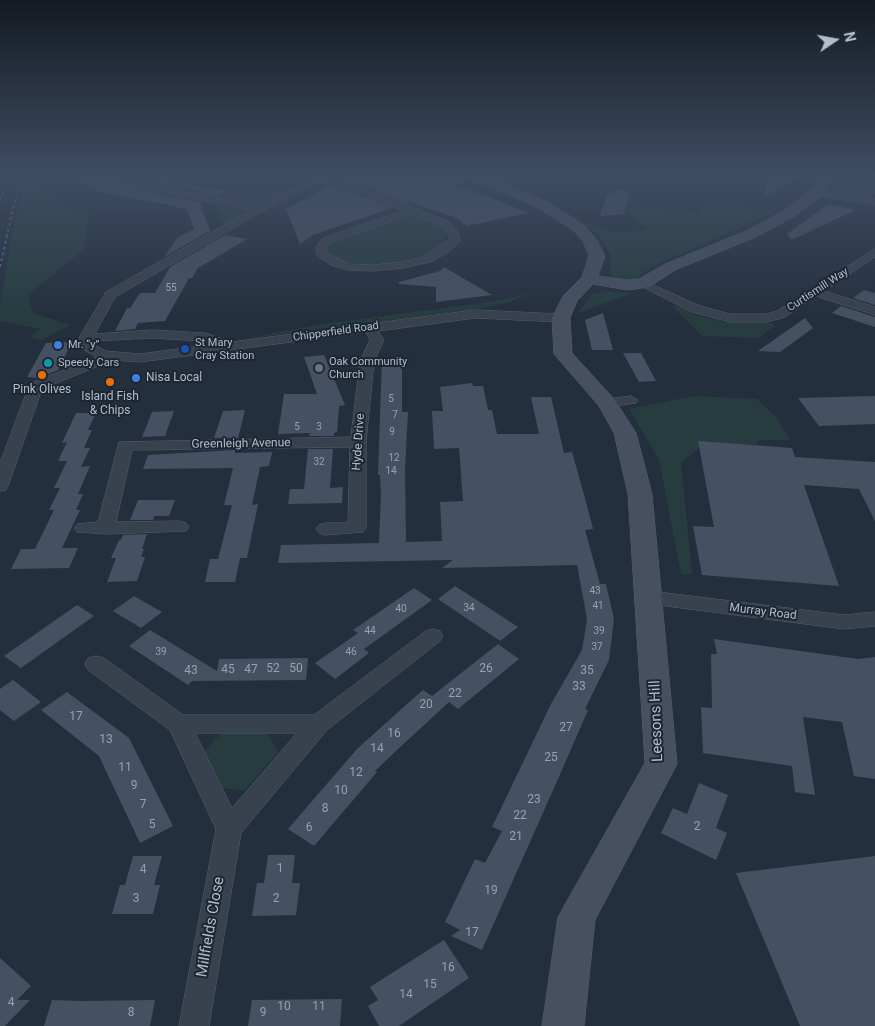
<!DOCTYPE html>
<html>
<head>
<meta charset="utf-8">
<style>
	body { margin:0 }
	#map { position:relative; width:875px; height:1026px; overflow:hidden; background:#242f3e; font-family:Roboto,sans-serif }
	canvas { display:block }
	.north { position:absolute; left:810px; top:15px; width:50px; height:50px; -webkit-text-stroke:4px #1d2633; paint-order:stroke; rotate:78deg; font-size:14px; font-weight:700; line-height:20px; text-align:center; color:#b4bcc9 }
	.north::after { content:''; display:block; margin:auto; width:18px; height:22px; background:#b4bcc9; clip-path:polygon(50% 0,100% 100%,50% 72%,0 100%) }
</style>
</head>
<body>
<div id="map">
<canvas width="875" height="1026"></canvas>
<div class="north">N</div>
</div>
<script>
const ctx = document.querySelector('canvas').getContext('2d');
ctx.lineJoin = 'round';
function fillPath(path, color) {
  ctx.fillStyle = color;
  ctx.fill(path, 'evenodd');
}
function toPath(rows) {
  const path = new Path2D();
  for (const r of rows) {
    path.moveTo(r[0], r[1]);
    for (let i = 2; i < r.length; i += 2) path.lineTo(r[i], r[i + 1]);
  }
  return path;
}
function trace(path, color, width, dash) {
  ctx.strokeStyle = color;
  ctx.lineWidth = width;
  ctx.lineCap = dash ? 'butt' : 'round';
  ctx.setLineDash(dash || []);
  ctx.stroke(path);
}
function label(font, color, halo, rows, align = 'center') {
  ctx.font = font + ' Roboto,sans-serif';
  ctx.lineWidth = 4;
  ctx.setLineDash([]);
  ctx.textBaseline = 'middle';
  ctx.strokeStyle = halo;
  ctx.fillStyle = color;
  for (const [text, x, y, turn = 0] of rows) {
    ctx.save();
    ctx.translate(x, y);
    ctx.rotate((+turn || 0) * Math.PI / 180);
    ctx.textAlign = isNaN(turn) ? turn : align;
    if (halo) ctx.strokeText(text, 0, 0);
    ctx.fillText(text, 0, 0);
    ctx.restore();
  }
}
const green = toPath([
	[27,174,39,174,43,186,54,200,89,215,83,250,28,295,33,313,70,325,42,340,30,337,41,329,0,321,0,304,15,217],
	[847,174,863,174,875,180,875,192,870,199,830,193],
	[286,192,262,205,226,199,228,197],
	[729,203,772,213,653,266,635,279,627,281,611,277,610,253,599,236,577,218,612,233,647,230,630,212,632,205,699,212,700,206],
	[216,204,252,211,226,225,222,224,214,205],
	[409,215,416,215,440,225,446,232,446,239,440,248,408,261,384,264,359,264,341,261,330,254,327,249,331,242,342,237],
	[605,291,633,293,578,313,592,294],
	[533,292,507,303,471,310,237,340,330,323,503,300],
	[677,306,699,316,724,322,771,323,775,326,758,338,702,336,674,308],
	[694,396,757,399,777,418,790,440,758,440,757,448,698,442,699,448,681,463,692,574,681,574,659,459,629,409],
	[222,732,267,733,278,752,244,791,223,788,203,753]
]);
const building = toPath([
	[74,174,95,174,140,191,203,203,200,204,210,231,164,257,177,238,194,229,187,209,91,190],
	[120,174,155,174,162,179,225,191,217,196],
	[350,174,447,174,466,181,454,186,489,197,528,213,467,226,456,218,411,202,407,203,354,182,340,180],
	[768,174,801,174,765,197],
	[327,187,347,190,392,208,313,235,300,244,286,209],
	[614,189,630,191,624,214,600,216,607,193,613,194],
	[828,204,856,210,791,240,787,234],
	[225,235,247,239,198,268,192,278,189,278,165,321,138,323,135,329,115,331,127,308,130,308,140,293,155,293,170,267],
	[444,267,492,295,436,302,436,287,399,284,399,282,440,271],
	[864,290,875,293,875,305,853,298],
	[841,306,875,317,875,327,832,313],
	[603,313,613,350,592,350,585,320],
	[805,318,813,328,780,352,758,351],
	[72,342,58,370,39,378,27,377,46,343],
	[623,353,641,353,656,381,639,382],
	[324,355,345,405,339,406,337,432,334,433,334,436,309,436,310,433,278,434,284,394,317,394,304,357],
	[382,358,402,358,402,412,408,412,405,468,406,542,442,541,440,502,463,501,459,448,434,449,432,411,443,411,440,387,472,383,473,386,483,386,488,410,492,410,497,434,539,434,531,397,551,397,564,453,572,452,585,498,593,529,585,530,600,584,606,584,614,619,609,660,585,709,588,710,558,779,482,950,451,936,460,930,445,922,475,859,485,863,502,831,492,827,551,704,582,650,587,619,577,565,442,568,453,560,278,563,281,545,379,543,381,494,380,475,378,475],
	[875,396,875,424,819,426,798,398],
	[245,410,238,438,214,438,223,411],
	[174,411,165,436,142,437,152,412],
	[76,413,96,413,88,430,92,430,84,448,90,448,81,467,90,466,78,494,83,494,76,510,80,510,62,548,78,548,69,568,11,569,21,549,35,549,54,510,49,510,60,488,54,488,67,461,58,461,67,442,62,443],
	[698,441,792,448,795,457,875,462,875,521,859,489,804,485,839,586,702,575,693,526,714,527],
	[308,449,333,449,330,488,343,487,342,503,288,504,290,489,304,489],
	[235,450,235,453,272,452,269,466,260,467,252,505,258,504,247,558,240,558,235,582,205,582,210,559,218,559,232,505,224,505,233,468,143,469,148,455],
	[138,500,175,500,169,516,154,516,153,520,130,520],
	[147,534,142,549,144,549,141,557,145,557,137,581,107,582,116,558,111,558,119,540,121,540,123,535],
	[455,586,486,606,518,627,500,641,438,599],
	[414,588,432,600,364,649,369,653,335,679,315,663,358,633,353,630],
	[134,596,162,612,141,628,113,611],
	[77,605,94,616,21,668,4,656],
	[150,630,217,671,219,659,308,658,306,680,192,681,188,685,129,646],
	[714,639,858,659,875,657,875,779,854,776,842,722,803,717,815,795,795,792,792,766,703,753,701,707,712,708,711,654,717,654],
	[498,644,519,659,458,709,449,702,397,750,375,771,377,772,314,846,288,829,357,749,407,704,423,690,432,696],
	[13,680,41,702,14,721,0,710,0,689],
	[67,692,129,738,173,826,140,843,99,756,41,710],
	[699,783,728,795,716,828,727,833,716,860,661,833,673,808,687,814],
	[268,855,295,855,292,883,300,883,296,915,252,916,257,883,264,883],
	[133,856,162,856,154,885,160,885,153,914,112,914,120,885,125,885],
	[875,856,875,1026,800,1026,736,873],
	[444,940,469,978,399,1026,379,1026,368,1006,378,1000,370,987],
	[0,958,31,986,17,1000,30,1000,5,1026,0,1026],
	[342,999,340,1026,248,1026,252,1000],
	[52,1000,81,1001,155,1000,150,1026,44,1026]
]);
const street = toPath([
	[97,174,112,174,143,183,259,206,319,174,331,174,325,179,353,184,448,221,458,232,460,241,447,253,430,262,403,268,372,271,348,270,331,265,317,255,316,247,323,238,403,211,348,188,317,183,263,211,115,297,95,334,152,330,205,333,232,342,475,310,561,314,567,318,561,322,475,318,378,331,384,340,374,361,366,442,366,528,363,532,325,535,319,533,316,529,319,525,325,523,348,523,350,447,132,450,116,522,180,521,186,523,189,527,186,531,106,534,77,532,74,528,77,524,98,522,119,442,351,437,360,361,370,340,366,332,140,362,113,360,42,389,8,486,6,490,0,491,0,463,29,386,31,383,97,357,84,350,79,338,106,292,251,210,141,189,97,174],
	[412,214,440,225,448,233,449,240,422,257,403,262,372,265,349,264,328,253,327,247,331,242,412,214],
	[152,338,204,341,215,344,140,354,105,351,95,345,94,341,152,338],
	[510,174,523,174,498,186,490,184,510,174],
	[816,190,875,199,875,205,813,195,811,193,816,190],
	[875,249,875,257,824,291,875,307,875,315,816,296,785,317,767,322,730,322,692,312,637,284,643,280,647,282,700,306,730,314,766,314,777,311,875,249],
	[631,396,638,400,636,403,607,407,600,403,607,399,631,396],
	[650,591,844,615,875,612,875,626,844,629,643,603,640,598,643,593,650,591],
	[433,629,440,631,443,636,440,641,327,730,241,833,209,1026,179,1026,216,829,170,730,88,670,85,664,88,658,96,656,104,658,183,715,314,715,426,631,433,629],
	[195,733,297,733,232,808,195,733]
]);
const secondary = toPath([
	[449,174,472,174,499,181,548,202,584,225,597,240,605,256,598,276,627,280,639,279,665,264,746,231,783,211,811,190,825,174,838,174,821,196,793,217,756,237,675,270,649,287,627,290,593,284,577,301,570,318,572,353,614,399,636,433,652,494,677,764,595,920,584,1026,542,1026,558,917,645,763,628,494,614,433,599,406,554,354,552,318,563,296,582,277,589,256,583,241,574,231,538,208,491,187,449,174]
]);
const rail = toPath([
	[0,201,10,174],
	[0,267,21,174]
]);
const markers = [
	[58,345,5,"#3f7fe0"],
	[185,349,5,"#1a4fb4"],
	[48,363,5,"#0f9aa8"],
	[319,368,5,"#6b7280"],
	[42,375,5,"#e8710a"],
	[136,378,5,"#3f7fe0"],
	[110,382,5,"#e8710a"]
];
const numberNames = [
	["55",171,288],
	["5",391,399],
	["7",395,415],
	["5",297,427],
	["3",319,427],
	["9",392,432],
	["12",394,458],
	["32",319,462],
	["14",391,471],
	["43",595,591],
	["41",598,606],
	["34",469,608],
	["40",401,609],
	["44",370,631],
	["39",599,631],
	["37",597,647],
	["39",161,652],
	["46",351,652]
];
const farStreetnames = [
	["Curtismill Way",818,290,-33],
	["Chipperfield Road",336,332,-8]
];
const farPoinames = [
	["St Mary",195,343],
	["Cray Station",195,356],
	["Mr. “y”",68,345],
	["Oak Community",329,362],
	["Church",329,375],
	["Speedy Cars",58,363]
];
const poiNames = [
	["Nisa Local",146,378,"left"],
	["Pink Olives",42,390],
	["Island Fish",110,397],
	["& Chips",110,411]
];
const streetNames = [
	["Hyde Drive",359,442,-86],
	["Greenleigh Avenue",241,444,-1],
	["Murray Road",763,612,7]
];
const nearNumbernames = [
	["52",273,669],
	["50",296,669],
	["26",486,669],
	["45",228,670],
	["47",251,670],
	["43",191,671],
	["35",587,671],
	["33",579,687],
	["22",455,694],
	["20",426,705],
	["17",76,717],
	["27",566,728],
	["16",394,734],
	["13",106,740],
	["14",377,749],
	["25",551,758],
	["11",125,768],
	["12",356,773],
	["9",134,786],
	["10",341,791],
	["23",534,800],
	["7",143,805],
	["8",325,809],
	["22",520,816],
	["5",152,825],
	["2",697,827],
	["6",309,828],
	["21",516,837],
	["1",280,869],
	["4",143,870],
	["19",491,891],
	["3",136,899],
	["2",276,899],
	["17",472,933],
	["16",448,968],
	["15",430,985],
	["14",406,995],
	["4",11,1003],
	["10",284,1007],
	["11",319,1007],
	["8",131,1013],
	["9",263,1013]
];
const nearStreetnames = [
	["Leesons Hill",657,721,-92],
	["Millfields Close",211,927,-80]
];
fillPath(green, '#263c3f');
fillPath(building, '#455162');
trace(street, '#565f6c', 1);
trace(secondary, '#565f6c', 1);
fillPath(street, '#38414e');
fillPath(secondary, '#465061');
trace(rail, '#5a6575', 2, [3, 3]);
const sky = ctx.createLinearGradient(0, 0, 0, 318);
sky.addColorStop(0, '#141a22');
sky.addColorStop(0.55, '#3f4d63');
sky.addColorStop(1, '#3f4d6300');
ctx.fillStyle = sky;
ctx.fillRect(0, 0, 875, 318);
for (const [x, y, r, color] of markers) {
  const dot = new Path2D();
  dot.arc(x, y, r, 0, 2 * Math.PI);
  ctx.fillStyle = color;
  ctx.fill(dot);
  trace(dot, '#1d2633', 2);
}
label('10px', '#98a1af', null, numberNames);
label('11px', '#b4bcc9', '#1d2633', farStreetnames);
label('11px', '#b4bcc9', '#1d2633', farPoinames, 'left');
label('12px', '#b4bcc9', '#1d2633', poiNames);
label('12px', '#b4bcc9', '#1d2633', streetNames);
label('12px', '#98a1af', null, nearNumbernames);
label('15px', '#b4bcc9', '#1d2633', nearStreetnames);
</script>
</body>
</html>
